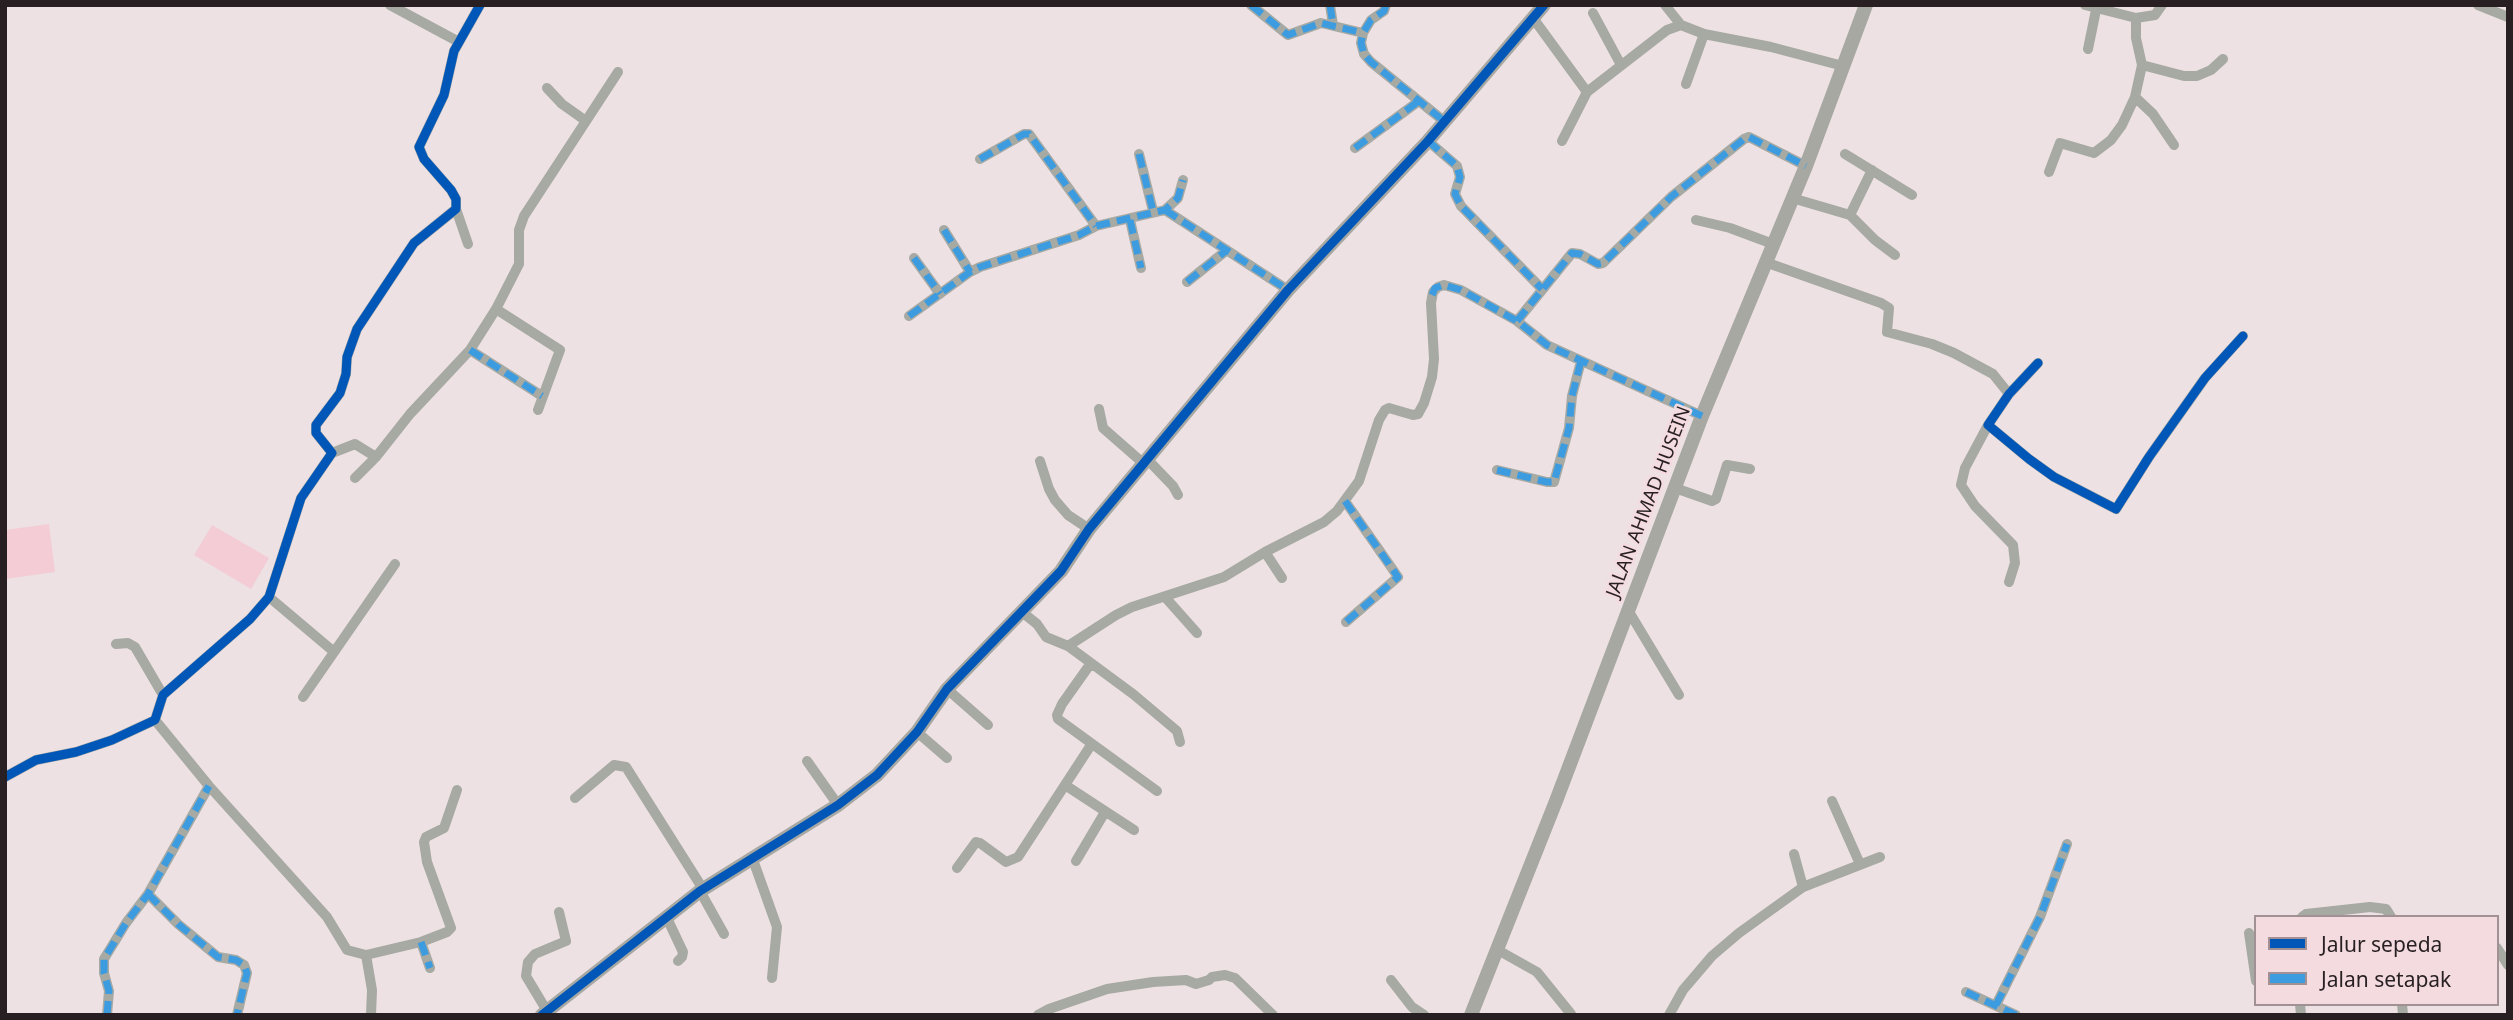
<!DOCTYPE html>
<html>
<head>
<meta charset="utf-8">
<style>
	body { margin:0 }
	#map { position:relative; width:2513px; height:1020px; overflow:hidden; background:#ede1e4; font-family:"Noto Sans",sans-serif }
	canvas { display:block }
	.frame { position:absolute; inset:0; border:7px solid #271f21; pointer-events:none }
	.legend { position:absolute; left:2254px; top:915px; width:245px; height:91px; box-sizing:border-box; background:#f3dbe0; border:2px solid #a19094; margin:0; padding:9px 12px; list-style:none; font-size:21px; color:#271f21 }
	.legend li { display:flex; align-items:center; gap:14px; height:35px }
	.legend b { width:35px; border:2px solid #a19094 }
</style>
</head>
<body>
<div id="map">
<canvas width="2513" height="1020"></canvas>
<div class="frame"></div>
<ul class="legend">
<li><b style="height:9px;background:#0057b8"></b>Jalur sepeda</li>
<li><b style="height:9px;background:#3d9be0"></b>Jalan setapak</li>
</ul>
</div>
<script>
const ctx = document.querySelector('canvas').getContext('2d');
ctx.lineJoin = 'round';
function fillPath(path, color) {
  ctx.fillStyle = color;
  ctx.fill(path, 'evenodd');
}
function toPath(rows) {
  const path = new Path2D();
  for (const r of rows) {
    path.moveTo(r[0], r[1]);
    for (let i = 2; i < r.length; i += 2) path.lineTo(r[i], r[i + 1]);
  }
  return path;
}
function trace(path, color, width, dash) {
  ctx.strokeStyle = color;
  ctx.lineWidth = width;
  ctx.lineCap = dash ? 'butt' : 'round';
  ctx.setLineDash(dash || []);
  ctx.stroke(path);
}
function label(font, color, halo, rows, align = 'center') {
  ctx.font = font + ' "Noto Sans",sans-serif';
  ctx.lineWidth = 5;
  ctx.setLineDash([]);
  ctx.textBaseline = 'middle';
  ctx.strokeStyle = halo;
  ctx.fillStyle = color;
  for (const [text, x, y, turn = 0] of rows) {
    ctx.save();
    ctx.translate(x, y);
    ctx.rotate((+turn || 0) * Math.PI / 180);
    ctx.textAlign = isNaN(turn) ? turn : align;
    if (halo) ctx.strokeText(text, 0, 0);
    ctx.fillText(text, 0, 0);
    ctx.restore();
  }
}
const green = toPath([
	[49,524,55,572,5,579,5,530],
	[212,525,269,558,251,589,194,555]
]);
const street = toPath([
	[390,5,459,42],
	[1251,5,1288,35,1321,23,1363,33],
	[1330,5,1333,25],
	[1386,5,1384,11,1371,20,1363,33,1361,43,1364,54,1371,62,1445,122],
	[1665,5,1681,25],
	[2085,5,2136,18,2136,38,2142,65,2135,97,2153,114,2174,145],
	[2478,5,2508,17],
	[1593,13,1621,65],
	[1533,18,1587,92,1667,30,1681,25,1704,34,1771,47,1843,66],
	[2136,18,2155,15,2162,5],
	[2088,49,2096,10],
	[2142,65,2184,76,2197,76,2211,70,2223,59],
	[1686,84,1704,34],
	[547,88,562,104,586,121],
	[1428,141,1457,166,1460,177,1455,194,1461,206,1542,289],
	[1562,141,1587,92],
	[1355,148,1419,101],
	[1139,154,1153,211],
	[1845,154,1912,195],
	[980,159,1024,134,1029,134,1096,226],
	[2049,172,2060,143,2094,153,2111,140,2122,125,2135,97],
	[1792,198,1850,215,1875,240,1895,255],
	[456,209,468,244],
	[1165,210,1288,290],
	[1850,215,1872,170],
	[1130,220,1141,268],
	[1696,220,1730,228,1773,244],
	[944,230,970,272],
	[914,258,940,294],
	[1765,262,1881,303,1889,308,1887,332,1932,344,1954,353,1993,374,2009,394],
	[1187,282,1227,250],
	[496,309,560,350,538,410],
	[909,316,970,272,980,267,1079,235,1096,226,1165,210,1178,198,1183,180],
	[1517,321,1572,253,1580,254,1598,264,1603,263,1671,197,1744,139,1749,137,1806,166],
	[470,350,542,396],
	[2038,363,2009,394,1988,425,2029,459,2054,477,2116,509,2149,457,2205,378,2243,336],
	[1099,409,1103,428,1143,463],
	[1988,425,1965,468,1961,485,1975,506,2013,545,2015,563,2009,582],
	[332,453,355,444,376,457],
	[1147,459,1173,486,1178,495],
	[1040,461,1049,489,1055,500,1068,515,1089,529],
	[1497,470,1547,482,1554,482,1569,428,1572,396,1581,361],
	[355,478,376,457,410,414,470,350,496,309,519,264,519,230,524,216,618,72],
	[1675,488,1712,501,1716,499,1727,465,1750,469],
	[1345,501,1398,577,1346,622],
	[1265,552,1282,578],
	[269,597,333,651],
	[1165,597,1197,633],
	[1628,610,1679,695],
	[1022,612,1037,624,1046,637,1068,646,1116,615,1132,607,1224,577,1265,552,1324,522,1337,511,1359,481,1379,420,1385,410,1389,408,1413,415,1418,414,1424,403,1432,377,1434,359,1431,303,1433,292,1438,287,1444,285,1461,290,1517,321,1547,345,1702,416],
	[116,644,128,643,135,647,163,695],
	[1068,646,1133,694,1177,731,1180,742],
	[1091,663,1062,704,1057,715,1058,719,1157,791],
	[947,689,988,725],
	[303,697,395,564],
	[155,720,209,786,327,917,347,950,366,955,421,942,447,932,451,928,427,862,424,842,426,837,444,828,457,790],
	[917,732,947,758],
	[807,761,838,805],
	[5,777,36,760,76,752,112,740,155,720,163,695,250,619,269,597,301,498,332,453,316,433,316,425,340,393,346,374,347,357,357,329,414,243,456,209,456,199,451,190,424,159,419,147,444,95,454,51,480,5],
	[1065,785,1134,830],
	[575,798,614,765,626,767,703,889],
	[1832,801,1860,864],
	[1794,854,1803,887],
	[752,857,777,927,772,978],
	[1076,861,1105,812],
	[957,868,976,842,980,843,1006,862,1018,857,1091,745],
	[700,891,724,934],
	[148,894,178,924,218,957,236,960,244,965,247,973,237,1015],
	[666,916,683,952,682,957,678,961],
	[2302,917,2306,914,2370,907,2386,909,2391,917],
	[2249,933,2256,981],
	[421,942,430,968],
	[2497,948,2508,965],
	[1496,949,1537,972,1571,1014],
	[366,955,372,990,371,1015],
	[1391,980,1412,1007,1424,1015],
	[1966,992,2016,1015],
	[2300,1004,2301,1015],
	[2402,1004,2403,1015],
	[1996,1005,2040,917,2067,844],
	[547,1011,526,976,528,962,535,954,566,941,559,912],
	[107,1015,109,991,104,973,104,959,126,923,148,894,209,786],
	[1038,1015,1049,1009,1107,989,1153,982,1186,980,1196,984,1209,980,1212,977,1225,975,1235,978,1273,1015],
	[1669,1015,1683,990,1712,956,1739,933,1803,887,1880,857]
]);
const secondary = toPath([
	[542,1015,700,891,838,805,877,775,917,732,947,689,1061,571,1089,529,1288,290,1428,141,1544,5],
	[1471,1015,1556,801,1702,416,1806,166,1866,5]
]);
const quiet = toPath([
	[1251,5,1288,35,1321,23,1363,33],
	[1330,5,1333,25],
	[1386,5,1384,11,1371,20,1363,33,1361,43,1364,54,1371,62,1445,122],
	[1428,141,1457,166,1460,177,1455,194,1461,206,1542,289],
	[1355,148,1419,101],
	[1139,154,1153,211],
	[980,159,1024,134,1029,134,1096,226],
	[1165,210,1288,290],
	[1130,220,1141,268],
	[944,230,970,272],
	[914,258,940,294],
	[1187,282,1227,250],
	[1432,295,1435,288,1444,285,1461,290,1517,321,1547,345,1702,416],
	[909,316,970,272,980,267,1079,235,1096,226,1165,210,1178,198,1183,180],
	[1517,321,1572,253,1580,254,1598,264,1603,263,1671,197,1744,139,1749,137,1806,166],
	[470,350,542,396],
	[1497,470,1547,482,1554,482,1569,428,1572,396,1581,361],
	[1345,501,1398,577,1346,622],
	[148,894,178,924,218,957,236,960,244,965,247,973,237,1015],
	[421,942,430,968],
	[1966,992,2016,1015],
	[1996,1005,2040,917,2067,844],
	[107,1015,109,991,104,973,104,959,126,923,148,894,209,786]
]);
const cycleway = toPath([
	[2038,363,2009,394,1988,425,2029,459,2054,477,2116,509,2149,457,2205,378,2243,336],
	[5,777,36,760,76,752,112,740,155,720,163,695,250,619,269,597,301,498,332,453,316,433,316,425,340,393,346,374,347,357,357,329,414,243,456,209,456,199,451,190,424,159,419,147,444,95,454,51,480,5],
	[542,1015,700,891,838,805,877,775,917,732,947,689,1061,571,1089,529,1288,290,1428,141,1544,5]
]);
const streetNames = [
	["JALAN AHMAD HUSEIN",1649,502,-69]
];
fillPath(green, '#f3ccd5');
trace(street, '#a7a9a3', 10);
trace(secondary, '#a7a8a2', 14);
trace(quiet, '#3d9be0', 7, [14, 7]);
trace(cycleway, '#0057b8', 9);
label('19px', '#271f21', '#f3dbe0', streetNames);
</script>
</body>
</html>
